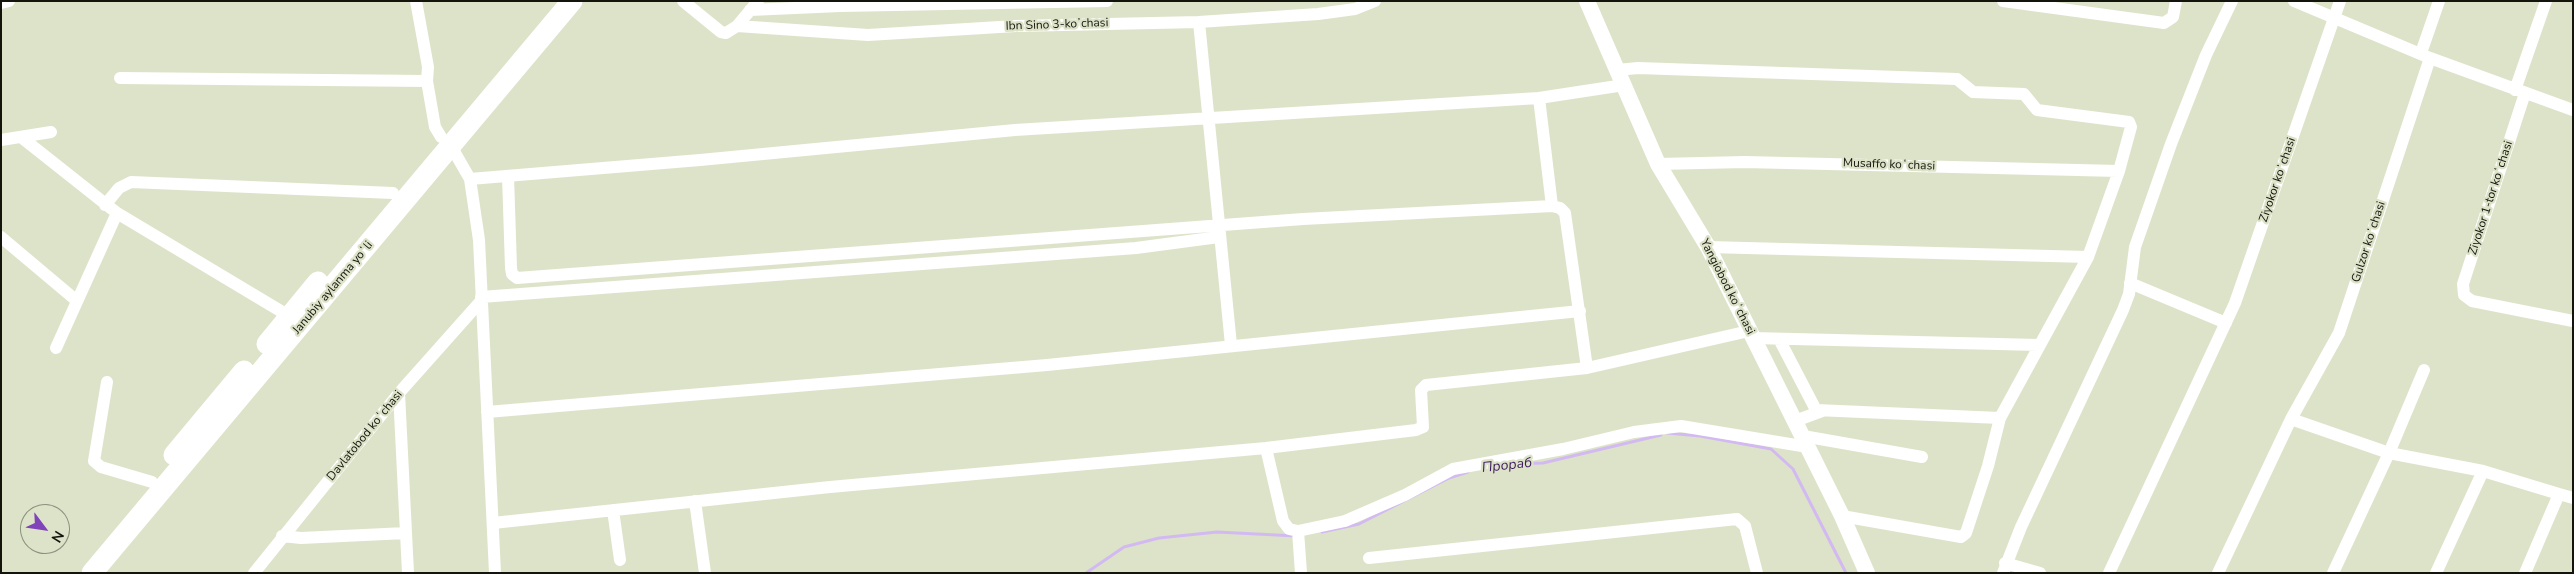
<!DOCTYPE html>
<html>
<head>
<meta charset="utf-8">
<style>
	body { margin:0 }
	#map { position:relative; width:2574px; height:574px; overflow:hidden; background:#dde3c9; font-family:"Nunito Sans",sans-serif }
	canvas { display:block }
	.frame { position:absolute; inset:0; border:2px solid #13150c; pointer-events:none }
	.north { position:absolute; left:20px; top:504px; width:50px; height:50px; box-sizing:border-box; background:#dde3c9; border:1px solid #8c917d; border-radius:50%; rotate:121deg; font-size:14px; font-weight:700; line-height:20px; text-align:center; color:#13150c }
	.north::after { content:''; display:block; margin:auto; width:18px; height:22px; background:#8143b9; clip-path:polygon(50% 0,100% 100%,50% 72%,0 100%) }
</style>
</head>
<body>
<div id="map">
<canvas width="2574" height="574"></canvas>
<div class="frame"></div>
<div class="north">N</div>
</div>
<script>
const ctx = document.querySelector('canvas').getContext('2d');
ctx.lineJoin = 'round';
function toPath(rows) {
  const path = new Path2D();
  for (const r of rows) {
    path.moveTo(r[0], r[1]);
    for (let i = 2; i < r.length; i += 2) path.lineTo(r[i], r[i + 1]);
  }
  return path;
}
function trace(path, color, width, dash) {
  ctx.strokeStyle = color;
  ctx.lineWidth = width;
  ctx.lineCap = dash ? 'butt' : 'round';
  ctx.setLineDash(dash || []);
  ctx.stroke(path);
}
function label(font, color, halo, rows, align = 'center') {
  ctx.font = font + ' "Nunito Sans",sans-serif';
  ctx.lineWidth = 4.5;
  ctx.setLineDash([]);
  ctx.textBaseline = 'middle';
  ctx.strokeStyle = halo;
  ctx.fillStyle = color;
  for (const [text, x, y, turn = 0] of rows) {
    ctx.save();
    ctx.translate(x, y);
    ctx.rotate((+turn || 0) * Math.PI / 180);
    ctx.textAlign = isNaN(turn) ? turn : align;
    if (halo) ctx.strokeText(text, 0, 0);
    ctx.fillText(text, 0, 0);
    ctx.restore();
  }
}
const stream = toPath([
	[1667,433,1700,436,1771,449,1793,469,1846,573],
	[1513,464,1543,463,1661,435],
	[1322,532,1359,524,1449,478,1468,472],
	[1086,573,1124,547,1159,538,1217,532,1296,536]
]);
const street = toPath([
	[416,1,428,67,427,81,435,127,441,137],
	[683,1,721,32,726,33,737,26,758,1],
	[2003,1,2164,23,2173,17,2176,1],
	[2294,1,2430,58,2573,110],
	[1,3,9,1],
	[750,10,840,6,1107,1],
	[1199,22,1231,345],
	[737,26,868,35,1016,26,1199,22,1318,14,1355,9,1375,1],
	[2421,53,2439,1],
	[1617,70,1638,68,1957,79,1973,92,2024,94,2037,110,2129,122,2131,127,2119,171,2088,257,2000,418,1988,466,1966,533,1961,537,1842,516],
	[120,78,427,81],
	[2515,90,2546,1],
	[2525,93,2463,284,2464,295,2472,301,2573,321],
	[1539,98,1624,85],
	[21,137,117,213,289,316],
	[1,140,51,132],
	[451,146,470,179,479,240,495,573],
	[1658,164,1745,162,2119,171],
	[508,176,511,268,512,274,517,278,1303,219,1552,206],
	[470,179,700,160,1015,130,1539,98,1552,206,1560,208,1565,213,1587,368],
	[105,205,119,188,131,182,393,193],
	[1,237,77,301],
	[1708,247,2088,257],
	[2130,283,2226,323],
	[481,297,1136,248,1219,237],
	[1753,338,2039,345],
	[1779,339,1816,410,2000,418],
	[56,348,117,213],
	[107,382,94,461,101,467,152,482],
	[399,393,408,573],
	[487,412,1047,365,1580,311],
	[2291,419,2389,453,2483,471,2559,494,2525,573],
	[1795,421,1822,411],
	[1803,436,1922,457],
	[1266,448,1283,521,1289,529,1298,531,1345,521,1405,495,1453,469,1563,449,1634,432,1681,426,1808,447],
	[2559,494,2573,498],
	[695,501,705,573],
	[613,510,620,560],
	[493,523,830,487,1266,448,1416,430,1423,427,1421,390,1426,385,1587,368,1749,331],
	[1298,531,1301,573],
	[282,536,301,538,406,533],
	[1369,558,1737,519,1745,526,1757,573],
	[2005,563,2040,573],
	[254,573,399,393,480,302],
	[2003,573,2021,527,2123,310,2129,294,2135,247,2171,144,2206,55,2232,1],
	[2109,573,2235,303,2340,1],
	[2218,573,2291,419,2339,333,2430,58],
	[2333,573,2389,453,2424,370],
	[2436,573,2483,471]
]);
const secondary = toPath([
	[1587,1,1658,164,1708,247,1842,516,1867,573]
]);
const highway = toPath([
	[267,344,318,282],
	[174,455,244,371],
	[92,573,572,1]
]);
const streetNames = [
	["Ibn Sino 3-koʼchasi",1057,25,-2],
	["Musaffo koʻchasi",1889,165,2],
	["Ziyokor koʻchasi",2278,180,-71],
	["Ziyokor 1-tor koʻchasi",2491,198,-72],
	["Gulzor koʻchasi",2369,242,-72],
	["Yangiobod koʻchasi",1727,287,63],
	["Janubiy aylanma yoʻli",333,288,-50],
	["Davlatobod koʻchasi",365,436,-51]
];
const waterNames = [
	["Прораб",1507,466,-6]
];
trace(stream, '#d3b9f2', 3);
trace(street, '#fff', 12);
trace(secondary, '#fff', 16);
trace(highway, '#fff', 21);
label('12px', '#13150c', '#dde3c9', streetNames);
label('italic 14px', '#3f1c5e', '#dde3c9', waterNames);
</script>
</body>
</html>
